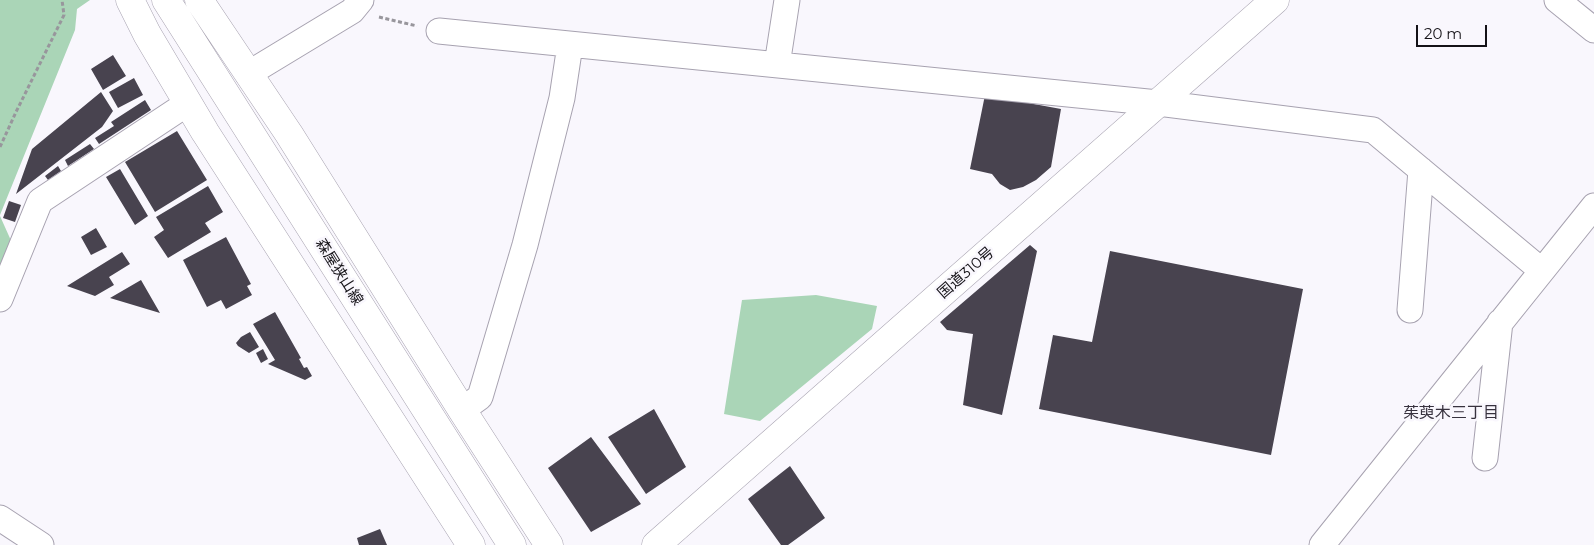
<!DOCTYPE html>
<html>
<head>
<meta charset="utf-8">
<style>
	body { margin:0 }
	#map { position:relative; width:1594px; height:545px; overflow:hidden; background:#f9f7fd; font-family:Montserrat,sans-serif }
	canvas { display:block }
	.scale { position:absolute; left:1416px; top:25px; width:71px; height:22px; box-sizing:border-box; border:2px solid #141217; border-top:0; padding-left:6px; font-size:15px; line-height:18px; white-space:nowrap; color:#141217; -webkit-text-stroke:4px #f9f7fd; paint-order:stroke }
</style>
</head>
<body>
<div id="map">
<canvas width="1594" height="545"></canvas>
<div class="scale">20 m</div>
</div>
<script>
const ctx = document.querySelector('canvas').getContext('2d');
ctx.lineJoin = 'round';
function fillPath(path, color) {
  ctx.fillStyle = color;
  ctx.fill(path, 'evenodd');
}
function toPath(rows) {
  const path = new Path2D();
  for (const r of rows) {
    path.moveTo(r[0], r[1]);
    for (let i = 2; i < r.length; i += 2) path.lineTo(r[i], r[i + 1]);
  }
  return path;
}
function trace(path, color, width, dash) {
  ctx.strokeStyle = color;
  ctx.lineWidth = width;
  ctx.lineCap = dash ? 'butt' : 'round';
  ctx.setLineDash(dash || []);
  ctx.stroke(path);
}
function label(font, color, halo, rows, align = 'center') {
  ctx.font = font + ' Montserrat,"Noto Sans JP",sans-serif';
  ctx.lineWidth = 5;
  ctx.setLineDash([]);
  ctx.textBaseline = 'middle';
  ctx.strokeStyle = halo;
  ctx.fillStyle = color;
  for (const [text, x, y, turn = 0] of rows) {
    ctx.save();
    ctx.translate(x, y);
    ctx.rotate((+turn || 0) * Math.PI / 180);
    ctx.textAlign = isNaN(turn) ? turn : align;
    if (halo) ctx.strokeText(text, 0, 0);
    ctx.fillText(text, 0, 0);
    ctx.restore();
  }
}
const green = toPath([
	[0,0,90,0,77,9,75,30,0,215],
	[0,216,13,245,0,276],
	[816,295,877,306,872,329,760,421,724,414,742,300]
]);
const building = toPath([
	[113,55,126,76,103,90,91,69],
	[134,78,143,95,118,108,109,92],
	[101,92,113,111,102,127,16,194,32,149],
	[985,95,1061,109,1051,167,1036,180,1023,187,1010,190,1000,184,992,174,970,169],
	[145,100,151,110,99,144,95,138,114,126,111,122],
	[177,131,207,180,155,212,125,162],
	[90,144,94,149,68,166,65,160],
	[58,166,61,171,48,180,45,176],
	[120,169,148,216,135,225,106,177],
	[208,186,223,212,205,223,211,232,168,258,154,237,164,230,156,217],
	[9,201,21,205,15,222,3,218],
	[96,228,107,247,91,255,81,237],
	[226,237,251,284,247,286,252,295,226,309,221,300,207,307,183,260],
	[1030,245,1037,251,1002,415,963,405,973,334,947,330,940,322],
	[1110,251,1303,289,1271,455,1039,409,1053,335,1092,342],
	[122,252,130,264,109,277,114,285,95,296,67,286],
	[141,280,160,313,110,298],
	[275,312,301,358,299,359,304,368,307,367,312,376,305,380,268,364,275,360,253,324],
	[250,332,259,347,249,353,238,346,236,343,241,337],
	[263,349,268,359,261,363,256,353],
	[654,409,686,467,646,494,608,437],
	[591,437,641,504,591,532,548,468],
	[790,466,825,518,788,545,781,545,748,499],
	[380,529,387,545,359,545,357,538]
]);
const path = toPath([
	[379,17,417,26],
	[0,147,16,112,64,15,62,0]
]);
const minor = toPath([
	[1557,0,1594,30],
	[439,31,1158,103,1373,130,1541,270],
	[777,65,787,0],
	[248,74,352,11,361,0],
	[0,299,40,201,188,103],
	[1410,310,1421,170],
	[462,410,480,397,525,245,562,98,570,45],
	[1485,458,1500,322],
	[0,518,41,545],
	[1322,545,1594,206]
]);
const secondary = toPath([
	[130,0,147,34,205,132,471,545],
	[166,0,512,545],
	[199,0,289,134,462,410,549,545]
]);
const trunk = toPath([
	[656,545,1275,0]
]);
const streetNames = [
	["森屋狭山線",339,272,58],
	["国道310号",966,273,-41]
];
const neighbourhoodNames = [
	["茱萸木三丁目",1451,413]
];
fillPath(green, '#aad5b7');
fillPath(building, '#48434f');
trace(minor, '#a7a2b0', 27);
trace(secondary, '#a7a2b0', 29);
trace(trunk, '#a7a2b0', 29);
trace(path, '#98969c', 3, [4, 2.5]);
trace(minor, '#fff', 25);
trace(secondary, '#fff', 28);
trace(trunk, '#fff', 28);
label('15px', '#141217', '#f9f7fd', streetNames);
label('16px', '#37323e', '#f9f7fd', neighbourhoodNames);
</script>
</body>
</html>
